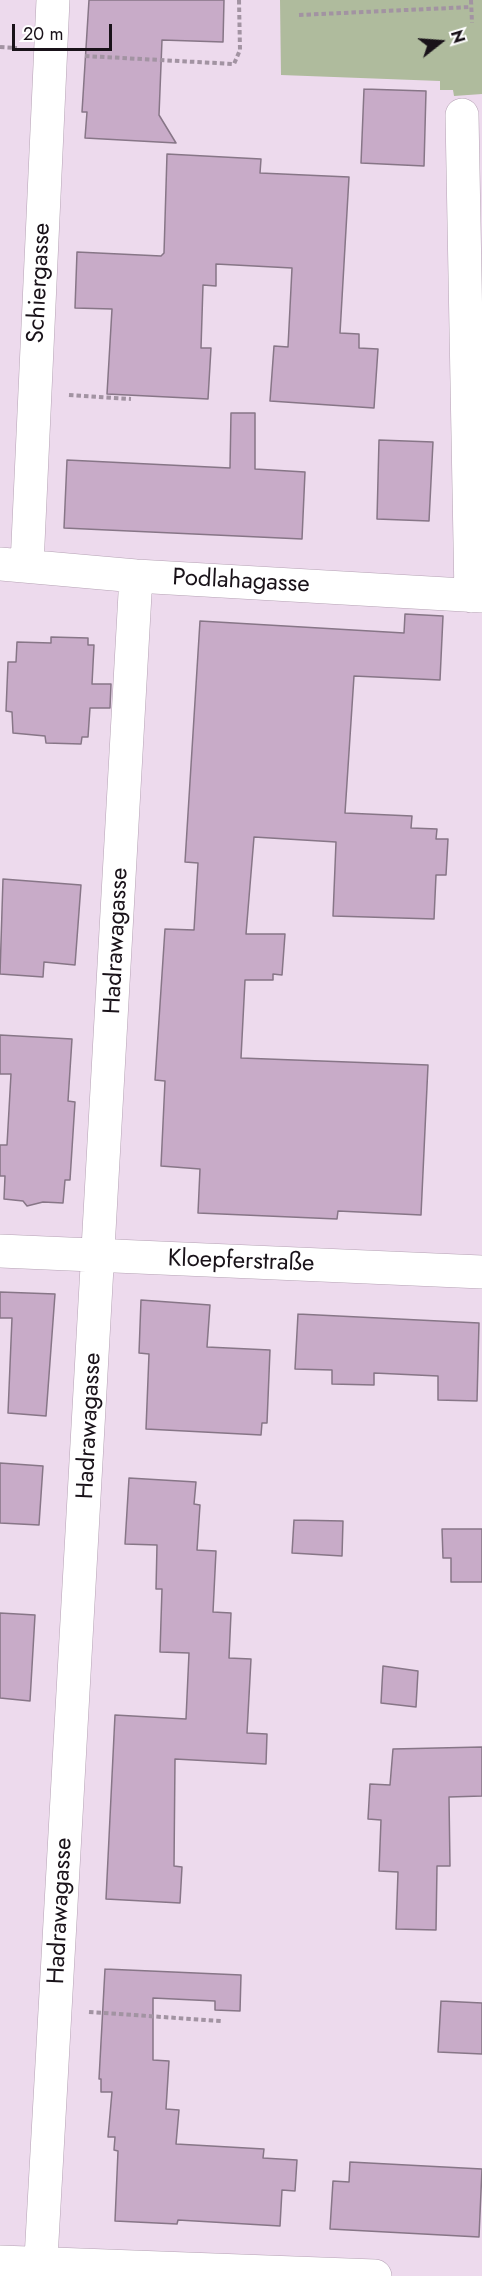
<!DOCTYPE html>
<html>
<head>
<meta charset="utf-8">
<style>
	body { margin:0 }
	#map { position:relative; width:482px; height:2276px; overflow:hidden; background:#eddaed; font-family:Jost,sans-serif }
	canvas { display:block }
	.north { position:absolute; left:410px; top:12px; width:60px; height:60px; -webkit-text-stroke:4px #fff; paint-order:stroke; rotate:73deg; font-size:16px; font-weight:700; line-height:24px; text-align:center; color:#191219 }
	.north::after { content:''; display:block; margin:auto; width:21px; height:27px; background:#191219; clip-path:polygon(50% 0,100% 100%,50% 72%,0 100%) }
	.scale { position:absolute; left:12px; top:24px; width:100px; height:27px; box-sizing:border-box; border:3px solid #191219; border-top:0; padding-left:8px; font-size:18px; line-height:21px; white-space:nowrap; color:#191219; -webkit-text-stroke:4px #fff; paint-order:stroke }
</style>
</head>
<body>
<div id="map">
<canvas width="482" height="2276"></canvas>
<div class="north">N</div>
<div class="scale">20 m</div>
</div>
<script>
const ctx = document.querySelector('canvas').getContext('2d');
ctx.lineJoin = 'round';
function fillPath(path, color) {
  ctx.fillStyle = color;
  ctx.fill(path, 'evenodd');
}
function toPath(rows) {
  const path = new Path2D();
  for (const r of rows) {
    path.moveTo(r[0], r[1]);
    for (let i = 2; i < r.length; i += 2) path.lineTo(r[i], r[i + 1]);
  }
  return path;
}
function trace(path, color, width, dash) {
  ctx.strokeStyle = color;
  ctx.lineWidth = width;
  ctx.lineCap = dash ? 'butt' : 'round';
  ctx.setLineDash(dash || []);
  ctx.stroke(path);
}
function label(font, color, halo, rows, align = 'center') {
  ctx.font = font + ' Jost,sans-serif';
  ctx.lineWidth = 4.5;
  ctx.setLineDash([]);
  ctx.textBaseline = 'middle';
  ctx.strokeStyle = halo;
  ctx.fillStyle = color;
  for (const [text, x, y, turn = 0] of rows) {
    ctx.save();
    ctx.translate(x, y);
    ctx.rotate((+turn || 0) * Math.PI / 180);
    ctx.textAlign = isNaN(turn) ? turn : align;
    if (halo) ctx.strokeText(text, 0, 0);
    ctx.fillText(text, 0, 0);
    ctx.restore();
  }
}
const green = toPath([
	[280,0,482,0,482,101,482,94,454,96,453,90,440,90,440,81,281,75]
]);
const building = toPath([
	[89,0,224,0,223,42,162,40,159,115,176,143,85,138,87,112,82,112,89,0],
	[364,89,426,91,424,166,361,163,364,89],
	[167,154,261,159,260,173,349,177,340,333,359,334,359,348,378,349,374,408,270,401,274,346,288,347,292,268,216,264,216,286,203,285,201,348,211,348,208,399,107,394,112,309,75,308,77,252,161,256,164,253,167,154],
	[231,413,255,413,255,469,305,472,302,539,64,528,67,460,230,468,231,413],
	[379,440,433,442,429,521,377,519,379,440],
	[405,614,443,616,440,680,354,676,345,813,412,816,411,828,437,829,436,839,448,839,446,875,436,875,434,919,333,916,336,842,254,837,246,934,285,934,282,975,273,974,273,980,245,980,241,1058,428,1065,421,1215,338,1211,337,1219,198,1213,200,1169,161,1166,165,1081,155,1080,165,929,194,930,198,863,185,862,200,621,404,633,405,614],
	[51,637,88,638,88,645,94,645,92,684,111,684,110,708,90,708,88,737,82,737,81,744,46,743,45,736,13,733,12,712,6,711,8,662,16,662,17,642,51,643,51,637],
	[3,879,81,885,75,965,44,962,43,977,0,974,3,879],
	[0,1035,72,1039,68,1101,75,1102,70,1180,65,1180,63,1203,43,1202,27,1206,23,1201,4,1199,5,1176,0,1176,0,1145,7,1145,11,1074,0,1074,0,1035],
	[0,1292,55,1294,46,1416,8,1413,12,1318,0,1318,0,1292],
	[141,1300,210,1305,207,1347,270,1350,267,1423,262,1423,261,1435,146,1429,149,1354,139,1353,141,1300],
	[298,1314,479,1323,477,1401,438,1400,438,1376,374,1373,374,1385,332,1384,332,1370,295,1369,298,1314],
	[0,1463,43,1466,39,1525,0,1523,0,1463],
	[129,1478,196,1482,194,1504,200,1505,197,1550,216,1551,213,1612,231,1613,229,1658,251,1659,247,1733,267,1734,266,1764,175,1759,174,1866,182,1867,180,1903,106,1899,115,1715,186,1719,189,1653,160,1652,162,1589,156,1589,157,1545,125,1544,129,1478],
	[294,1520,343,1521,342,1556,292,1553,294,1520],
	[442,1529,482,1529,482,1582,451,1582,451,1558,443,1558,442,1529],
	[0,1613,35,1615,30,1701,0,1698,0,1613],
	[383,1666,418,1671,416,1707,381,1703,383,1666],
	[482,1747,482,1796,449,1797,450,1866,437,1866,436,1930,396,1929,398,1872,379,1871,381,1820,368,1819,370,1784,390,1785,393,1749,482,1747],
	[105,1969,241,1975,240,2011,215,2010,215,2001,153,1998,153,2060,169,2061,166,2109,179,2110,176,2144,264,2149,263,2158,297,2160,295,2191,282,2190,280,2226,178,2220,177,2224,115,2221,118,2151,114,2150,115,2137,108,2137,112,2092,101,2092,101,2079,99,2079,105,1969],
	[441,2001,482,2003,482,2054,438,2052,441,2001],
	[350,2162,482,2169,479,2237,330,2229,333,2181,349,2182,350,2162]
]);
const path = toPath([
	[471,0,472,23],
	[299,15,471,7],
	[0,47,17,48],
	[85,56,234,64,240,50,239,0],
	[69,395,131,399],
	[89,2012,221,2021]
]);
const minor = toPath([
	[462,115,471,596],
	[0,564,136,576,482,596],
	[27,565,53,0],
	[0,1251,482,1272],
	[0,2262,375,2276],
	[40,2276,136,576]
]);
const streetNames = [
	["Schiergasse",40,283,-87],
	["Podlahagasse",241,582,3],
	["Hadrawagasse",117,941,-87],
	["Kloepferstraße",241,1262,2],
	["Hadrawagasse",90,1426,-87],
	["Hadrawagasse",61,1911,-87]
];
fillPath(green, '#afbb9d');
fillPath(building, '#c8abc8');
trace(building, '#877687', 1.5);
trace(minor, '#b5a2b4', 34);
trace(path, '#a293a2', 4, [4.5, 3]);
trace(minor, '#fff', 33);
label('24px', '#191219', '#fff', streetNames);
</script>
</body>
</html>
